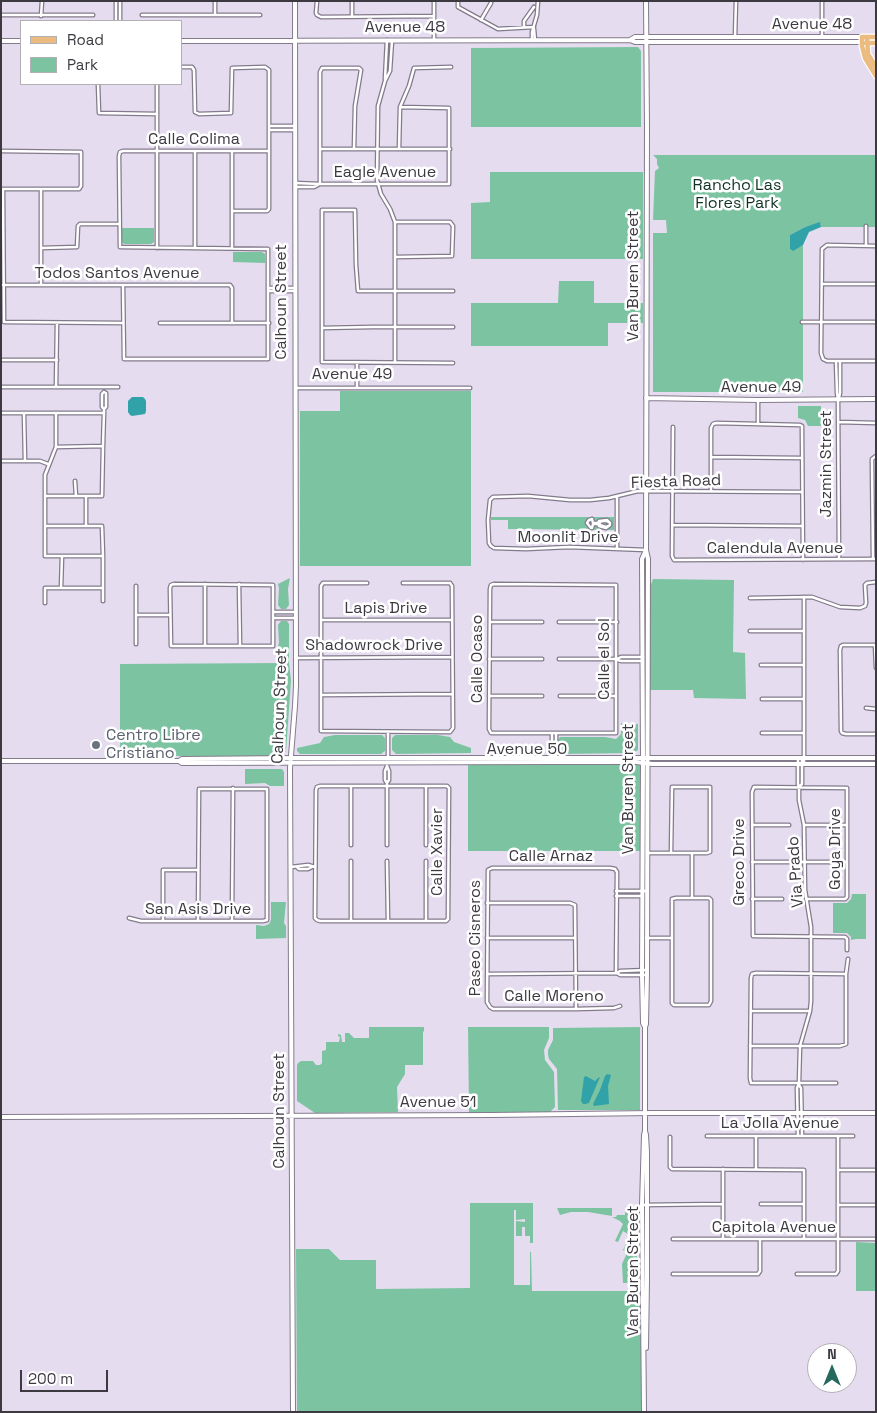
<!DOCTYPE html>
<html>
<head>
<meta charset="utf-8">
<style>
	body { margin:0 }
	#map { position:relative; width:877px; height:1413px; overflow:hidden; background:#e5dcef; font-family:"Space Grotesk",sans-serif }
	canvas { display:block }
	.frame { position:absolute; inset:0; border:2px solid #3d3941; pointer-events:none }
	.legend { position:absolute; left:20px; top:20px; width:162px; height:65px; box-sizing:border-box; background:#fff; border:1px solid #b1b0b3; margin:0; padding:6px 9px; list-style:none; font-size:15px; color:#3d3941 }
	.legend li { display:flex; align-items:center; gap:10px; height:25px }
	.legend b { width:25px; border:1px solid #b1b0b3 }
	.north { position:absolute; left:807px; top:1343px; width:50px; height:50px; box-sizing:border-box; background:#fff; border:1px solid #b1b0b3; border-radius:50%; rotate:0deg; font-size:14px; font-weight:700; line-height:20px; text-align:center; color:#3d3941 }
	.north::after { content:''; display:block; margin:auto; width:18px; height:22px; background:#256a5d; clip-path:polygon(50% 0,100% 100%,50% 72%,0 100%) }
	.scale { position:absolute; left:20px; top:1370px; width:88px; height:22px; box-sizing:border-box; border:2px solid #3d3941; border-top:0; padding-left:6px; font-size:15px; line-height:18px; white-space:nowrap; color:#3d3941; -webkit-text-stroke:4px #fff; paint-order:stroke }
</style>
</head>
<body>
<div id="map">
<canvas width="877" height="1413"></canvas>
<div class="frame"></div>
<ul class="legend">
<li><b style="height:6px;background:#ebbb7f"></b>Road</li>
<li><b style="height:14px;background:#7cc4a1"></b>Park</li>
</ul>
<div class="north">N</div>
<div class="scale">200 m</div>
</div>
<script>
const ctx = document.querySelector('canvas').getContext('2d');
ctx.lineJoin = 'round';
function fillPath(path, color) {
  ctx.fillStyle = color;
  ctx.fill(path, 'evenodd');
}
function toPath(rows) {
  const path = new Path2D();
  for (const r of rows) {
    path.moveTo(r[0], r[1]);
    for (let i = 2; i < r.length; i += 2) path.lineTo(r[i], r[i + 1]);
  }
  return path;
}
function trace(path, color, width, dash) {
  ctx.strokeStyle = color;
  ctx.lineWidth = width;
  ctx.lineCap = dash ? 'butt' : 'round';
  ctx.setLineDash(dash || []);
  ctx.stroke(path);
}
function label(font, color, halo, rows, align = 'center') {
  ctx.font = font + ' "Space Grotesk",sans-serif';
  ctx.lineWidth = 5;
  ctx.setLineDash([]);
  ctx.textBaseline = 'middle';
  ctx.strokeStyle = halo;
  ctx.fillStyle = color;
  for (const [text, x, y, turn = 0] of rows) {
    ctx.save();
    ctx.translate(x, y);
    ctx.rotate((+turn || 0) * Math.PI / 180);
    ctx.textAlign = isNaN(turn) ? turn : align;
    if (halo) ctx.strokeText(text, 0, 0);
    ctx.fillText(text, 0, 0);
    ctx.restore();
  }
}
const green = toPath([
	[638,47,641,51,641,127,471,127,471,48],
	[653,155,876,155,876,227,821,227,820,223,805,227,790,235,790,249,793,250,803,245,803,392,653,392,653,233,667,233,666,220,653,220,655,171,659,168,657,164,657,159],
	[490,172,643,172,643,259,471,259,471,203,490,202],
	[122,228,154,228,154,242,151,244,124,244,122,242],
	[233,252,262,252,265,254,265,263,233,262],
	[559,281,594,281,594,303,643,303,643,323,608,323,608,346,471,346,471,303,558,303],
	[340,391,471,391,471,566,300,566,300,411,340,411],
	[798,406,821,406,821,426,808,426,805,420,798,418],
	[491,517,614,517,614,530,508,529,508,520,491,520],
	[290,578,288,589,289,605,286,609,281,609,278,605,279,588,278,584],
	[653,579,734,580,733,652,745,653,746,699,694,698,693,690,649,690,650,587],
	[281,621,287,621,289,624,289,663,291,680,286,752,283,753,283,756,120,756,120,664,282,663,275,650,278,646,279,643,278,625],
	[621,723,628,725,638,724,638,750,633,753,561,754,558,750,558,739,560,737,605,737,616,739,621,734],
	[335,735,382,735,385,738,385,751,381,754,300,754,297,751,297,748,320,743,324,737],
	[395,735,438,735,450,737,454,742,471,748,471,753,396,754,392,750,392,738],
	[468,764,640,764,640,851,468,851],
	[245,769,282,769,284,772,284,786,270,786,265,783,245,784],
	[852,894,866,894,866,939,856,939,851,940,851,937,847,933,833,933,833,903,847,903,851,899],
	[271,902,286,902,284,923,286,926,286,938,256,939,256,925,264,926,269,924,271,920],
	[369,1027,424,1027,424,1031,423,1032,423,1065,405,1065,405,1074,397,1087,398,1112,315,1113,297,1101,297,1065,298,1063,301,1061,313,1061,316,1065,320,1065,322,1063,322,1051,326,1050,326,1042,339,1042,340,1037,338,1036,338,1034,341,1035,342,1042,345,1042,345,1033,349,1033,354,1038,369,1038],
	[468,1027,549,1027,549,1038,544,1050,545,1060,554,1072,555,1107,550,1112,469,1113],
	[640,1027,640,1110,558,1110,557,1069,549,1059,548,1055,548,1050,553,1040,553,1028],
	[470,1203,533,1203,533,1243,530,1243,530,1236,525,1236,525,1227,522,1227,522,1236,516,1236,516,1221,525,1222,525,1219,516,1220,516,1210,514,1210,514,1285,530,1285,530,1252,531,1252,532,1291,637,1291,640,1294,641,1300,642,1412,297,1412,296,1249,329,1249,340,1260,376,1260,376,1289,470,1288],
	[625,1207,637,1207,637,1280,634,1283,623,1283,622,1264,627,1253,623,1250,626,1244,630,1246,634,1238,623,1231,618,1242,615,1241,623,1224,620,1221,612,1217,616,1217,617,1215,625,1215],
	[557,1208,612,1208,612,1216,588,1212,571,1212,560,1215],
	[856,1242,876,1243,876,1291,856,1291]
]);
const water = toPath([
	[820,222,821,227,809,232,803,245,793,251,790,249,790,235,805,227],
	[132,397,143,397,145,399,146,401,146,411,145,414,132,416,130,415,128,412,128,401],
	[607,1074,611,1075,608,1086,609,1104,594,1106,593,1104,600,1090,605,1076],
	[586,1076,595,1081,598,1078,600,1077,589,1103,585,1104,583,1104,581,1101,584,1077]
]);
const street = toPath([
	[215,1,215,15],
	[317,1,316,13,317,15,321,17,434,16],
	[434,1,434,40],
	[458,1,458,7,498,29,534,27],
	[1,15,93,15],
	[142,15,260,15],
	[41,16,42,1],
	[352,16,352,1],
	[481,20,491,3],
	[116,21,116,1],
	[120,21,120,1],
	[524,27,524,21,534,7],
	[534,29,535,40],
	[735,37,736,1],
	[822,37,822,1],
	[532,40,532,32,537,15,538,1],
	[392,41,390,71,385,81,378,106,377,180,381,194,390,209,395,222,395,363],
	[181,67,192,67,194,70,195,112,199,114,231,113,232,68,265,67,269,70,269,209,267,211,232,211],
	[385,79,387,40],
	[98,84,99,113,157,114],
	[157,84,157,248],
	[269,126,295,126],
	[269,130,295,130],
	[320,149,450,149],
	[399,149,400,107,409,86,414,68,451,67],
	[1,151,79,152,81,152,81,186,79,189,1,189],
	[195,152,195,248],
	[232,152,232,248],
	[295,183,320,184,449,184,449,108,400,107],
	[320,184,320,72,322,68,359,68,361,70,355,106,354,149],
	[295,187,314,187,318,185],
	[3,189,4,322,123,323],
	[41,189,41,285],
	[395,222,450,222,453,226,452,256,396,257],
	[866,226,866,246],
	[876,246,827,245,822,249,821,353,823,359,827,361,876,361],
	[41,248,77,247,78,226,80,224,119,224],
	[822,284,876,284],
	[3,285,230,285,232,288,232,323],
	[123,285,124,359,268,359,268,249,120,247,119,156,120,152,123,151,269,151],
	[269,288,295,288],
	[269,291,295,291],
	[453,291,358,291,356,265,355,210,322,210,322,362,453,363],
	[802,322,876,322],
	[160,323,269,323],
	[322,328,372,327,453,327],
	[1,360,57,360],
	[836,361,837,393,838,399,839,559],
	[357,363,357,388],
	[1,387,118,387],
	[56,387,57,323],
	[296,388,470,388],
	[104,392,102,394,102,407,104,409],
	[839,398,840,393,840,361],
	[758,400,758,424],
	[1,413,104,413,104,409,106,407,106,393,104,392],
	[56,413,56,447,103,446,104,413],
	[838,422,876,423],
	[673,427,672,556,674,560,876,559],
	[711,457,802,458],
	[1,461,25,461,24,414],
	[25,461,40,461,48,464],
	[75,481,76,496],
	[711,491,711,428,713,424,716,423,800,425,802,426,802,430,803,560],
	[45,496,86,496,86,526],
	[86,496,102,496,103,446],
	[592,519,593,523,598,523,599,521,607,520,610,523,607,521,603,521,599,522,600,525,606,527,610,525,606,528,599,526,598,524,593,524,592,528,591,528,587,523,589,520,592,519],
	[673,525,803,526],
	[45,526,102,526,103,556,45,556,45,475,56,447],
	[617,549,617,496],
	[646,550,569,547,526,549,494,548,491,546,489,543,488,520,490,500,493,497,528,496,570,500,590,500,609,498,638,491,802,492],
	[873,559,872,462,872,459,876,456],
	[367,583,323,583,321,586,321,731,450,732,453,728,452,586,450,583,403,583],
	[174,584,273,585,273,646,171,646,170,588,171,585,174,584],
	[205,584,205,646],
	[239,584,240,646],
	[494,584,616,585,616,733,491,733,489,729,490,589,491,585,494,584],
	[136,586,136,644],
	[61,588,62,556],
	[804,597,804,764],
	[750,598,812,597,840,607,860,608,865,606,866,603,865,585,867,583,876,582],
	[103,601,103,588],
	[45,603,45,588,103,588,103,556],
	[274,612,295,612],
	[137,615,170,615],
	[274,618,295,618],
	[321,620,452,620],
	[490,622,542,622],
	[559,622,617,622],
	[750,631,804,631],
	[875,645,876,668],
	[876,645,843,645,841,646,840,650,841,731,842,733,846,734,876,734],
	[296,658,452,657],
	[489,659,542,659],
	[559,659,617,659,621,657,643,657],
	[618,660,621,661,642,661],
	[761,665,804,665],
	[321,695,452,694],
	[489,696,542,696],
	[560,696,616,696],
	[762,699,804,699],
	[866,708,876,709],
	[388,732,388,758],
	[762,733,804,733],
	[552,734,552,760],
	[556,734,556,758],
	[798,758,798,784,799,787,799,800,804,825,805,890,811,927,811,1001,810,1011,800,1046,799,1083,836,1083],
	[387,766,389,771,389,780,387,783,387,845],
	[387,766,385,771,385,780,387,783],
	[320,786,447,786,449,788,448,919,446,921,320,921,317,920,315,918,316,790,317,787,320,786],
	[351,786,351,845],
	[426,787,426,845],
	[799,787,802,784,802,758],
	[752,825,789,825],
	[804,825,847,825],
	[647,853,707,853,710,852,710,787,672,787,671,853],
	[692,853,692,898],
	[351,861,351,921],
	[387,861,388,921],
	[426,861,426,921],
	[752,862,847,862],
	[291,867,308,865,315,867],
	[297,867,299,869,308,869,312,867],
	[616,891,647,891],
	[616,896,642,896],
	[676,898,709,898,711,900,711,1001,709,1005,674,1005,672,1003,672,899,676,898],
	[752,899,782,899],
	[806,899,845,899,847,897,847,788,754,787,752,792,753,936,845,937,847,939,847,950],
	[487,903,570,903,575,905,576,1009],
	[129,918,141,921,263,921,267,920,267,789,199,789,198,921],
	[163,921,163,870,198,870],
	[232,921,233,788],
	[487,938,575,938],
	[646,938,672,938],
	[616,973,617,872,615,869,610,868,492,868,488,870,487,1002,490,1007,493,1009,576,1009,614,1008,620,1006],
	[617,973,620,971,647,970],
	[487,974,617,973,620,975,647,975],
	[751,1011,810,1011],
	[750,1046,840,1046,846,1044,846,974,848,959],
	[799,1085,801,1088,802,1136],
	[707,1136,853,1136],
	[756,1136,756,1169],
	[798,1136,797,1088,799,1083,751,1083,750,1078,751,978,752,974,756,973,846,974],
	[670,1137,670,1167,672,1169,804,1170,804,1239],
	[723,1169,723,1239],
	[838,1170,876,1170],
	[761,1204,804,1204],
	[642,1205,723,1204],
	[838,1205,876,1205],
	[673,1239,876,1239],
	[673,1274,758,1274,760,1271,760,1239],
	[797,1274,836,1274,838,1271,838,1136]
]);
const secondary = toPath([
	[630,40,635,37,862,37],
	[1,41,21,41],
	[181,41,630,40,635,42,862,42],
	[646,398,758,400,876,399],
	[1,761,179,761,182,759,297,758,876,758],
	[179,761,182,763,556,762,636,762,652,764,876,764],
	[645,1027,646,1024,647,975,648,559,646,550,647,128,646,1],
	[1,1117,492,1115,653,1113,876,1113],
	[645,1131,646,1135,647,1152,647,1280,646,1348],
	[293,1412,290,768,295,706,296,686,295,1],
	[644,1412,642,1205,644,1135,645,1131,645,1027,643,1023,642,975,643,762,642,559,646,550]
]);
const primary = toPath([
	[867,37,868,54,876,67],
	[876,37,862,37,862,46,865,58,876,76],
	[866,43,876,43]
]);
const markers = [
	[96,745,5,"#6b7280"]
];
const streetNames = [
	["Avenue 48",812,25],
	["Avenue 48",405,28],
	["Calle Colima",194,140],
	["Eagle Avenue",385,173],
	["Todos Santos Avenue",117,274],
	["Van Buren Street",634,276,-90],
	["Calhoun Street",282,302,-90],
	["Avenue 49",352,375],
	["Avenue 49",761,388],
	["Jazmin Street",827,464,-90],
	["Fiesta Road",676,482,-2],
	["Moonlit Drive",568,538],
	["Calendula Avenue",775,549],
	["Lapis Drive",386,609],
	["Shadowrock Drive",374,646],
	["Calle Ocaso",478,659,-90],
	["Calle el Sol",605,659,-90],
	["Calhoun Street",280,706,-88],
	["Avenue 50",527,750],
	["Van Buren Street",629,789,-90],
	["Goya Drive",836,849,-90],
	["Calle Xavier",438,852,-90],
	["Calle Arnaz",551,857],
	["Greco Drive",740,862,-90],
	["Via Prado",796,872,-94],
	["San Asis Drive",198,910],
	["Paseo Cisneros",476,938,-90],
	["Calle Moreno",554,997],
	["Avenue 51",438,1103],
	["Calhoun Street",280,1111,-90],
	["La Jolla Avenue",780,1124],
	["Capitola Avenue",774,1228],
	["Van Buren Street",634,1271,-90]
];
const parkNames = [
	["Rancho Las",737,186],
	["Flores Park",737,204]
];
const worshipNames = [
	["Centro Libre",106,736],
	["Cristiano",106,754]
];
fillPath(green, '#7cc4a1');
fillPath(water, '#31a2a7');
trace(street, '#837b8c', 5);
trace(secondary, '#837b8c', 6);
trace(primary, '#fff', 7);
trace(street, '#fff', 2.5);
trace(secondary, '#fff', 4);
trace(primary, '#ebbb7f', 4.5);
for (const [x, y, r, color] of markers) {
  const dot = new Path2D();
  dot.arc(x, y, r, 0, 2 * Math.PI);
  ctx.fillStyle = color;
  ctx.fill(dot);
  trace(dot, '#fff', 2);
}
label('16px', '#3d3941', '#fff', streetNames);
label('16px', '#0e3324', '#fff', parkNames);
label('16px', '#5b616d', '#fff', worshipNames, 'left');
</script>
</body>
</html>
